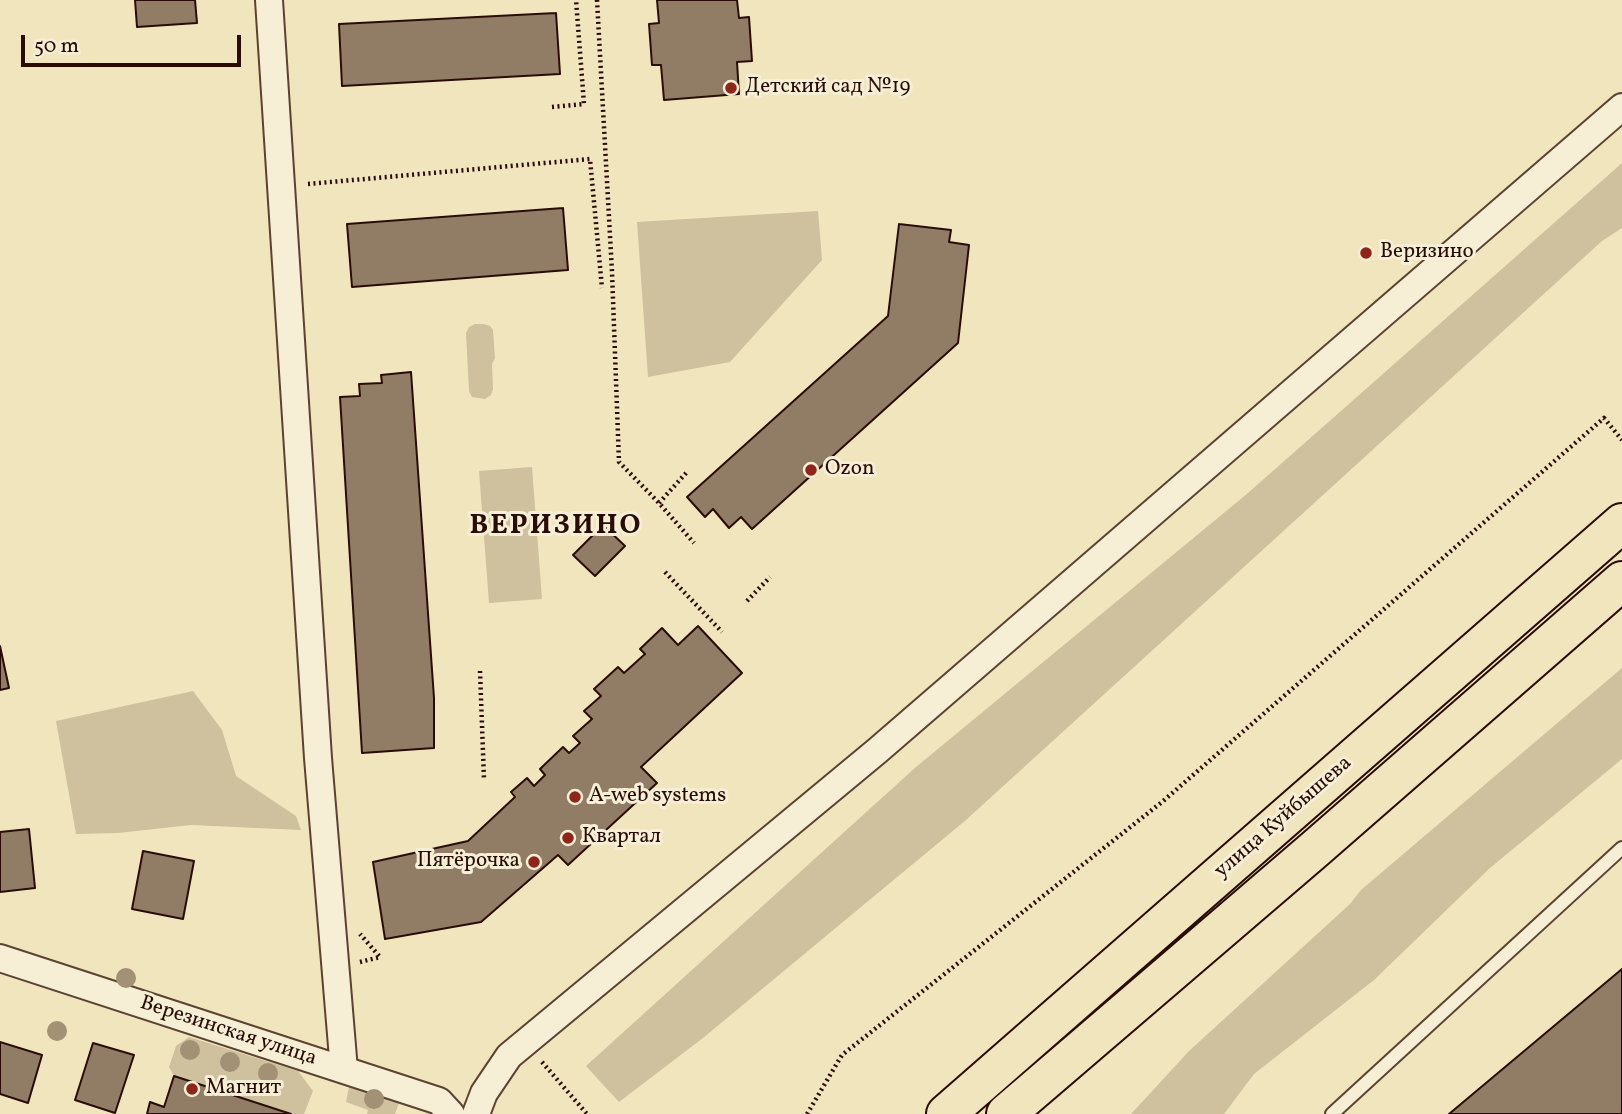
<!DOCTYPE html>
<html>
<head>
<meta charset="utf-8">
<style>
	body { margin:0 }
	#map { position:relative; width:1622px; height:1114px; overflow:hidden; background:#f1e5be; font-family:Vollkorn,serif }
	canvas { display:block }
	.scale { position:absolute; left:21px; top:35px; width:220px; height:32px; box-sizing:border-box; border:4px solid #290d04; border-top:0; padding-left:9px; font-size:21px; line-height:24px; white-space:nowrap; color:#290d04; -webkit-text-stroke:5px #f6eed5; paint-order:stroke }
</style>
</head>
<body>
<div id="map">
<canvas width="1622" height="1114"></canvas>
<div class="scale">50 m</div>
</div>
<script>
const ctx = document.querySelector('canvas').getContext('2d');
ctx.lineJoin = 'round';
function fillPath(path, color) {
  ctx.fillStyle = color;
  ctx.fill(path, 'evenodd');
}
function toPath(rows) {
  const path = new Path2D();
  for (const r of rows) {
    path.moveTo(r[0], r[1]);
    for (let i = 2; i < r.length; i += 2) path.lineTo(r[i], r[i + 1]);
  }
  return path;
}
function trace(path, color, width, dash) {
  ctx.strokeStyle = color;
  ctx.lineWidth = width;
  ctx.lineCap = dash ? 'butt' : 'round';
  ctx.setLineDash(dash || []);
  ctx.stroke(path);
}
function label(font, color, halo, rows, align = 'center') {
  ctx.font = font + ' Vollkorn,serif';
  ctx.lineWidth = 6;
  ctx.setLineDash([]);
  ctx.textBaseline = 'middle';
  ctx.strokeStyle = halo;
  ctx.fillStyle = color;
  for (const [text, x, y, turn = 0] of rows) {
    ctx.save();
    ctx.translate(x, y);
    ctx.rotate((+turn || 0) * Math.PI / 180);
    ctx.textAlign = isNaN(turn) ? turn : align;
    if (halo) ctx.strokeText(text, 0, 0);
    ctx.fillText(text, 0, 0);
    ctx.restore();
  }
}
const green = toPath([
	[1622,163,1622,228,1602,241,966,820,703,1038,619,1102,586,1066,916,767,1248,493],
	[818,211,822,260,730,362,648,377,637,222],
	[475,324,484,324,490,326,493,330,495,358,492,364,493,389,491,395,485,399,472,397,469,391,466,333,469,327],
	[532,467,542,599,489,603,479,471],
	[1622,668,1622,759,1490,868,1374,980,1254,1074,1224,1114,1131,1114,1189,1051,1350,904,1361,890],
	[193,691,222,730,236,776,296,816,301,830,191,825,118,833,76,834,56,721],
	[189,1037,298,1071,313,1091,304,1114,291,1114,174,1076,169,1067,176,1046],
	[349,1087,399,1103,395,1114,367,1114,368,1110,346,1102]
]);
const building = toPath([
	[135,0,195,0,197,23,137,27,135,0],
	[657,0,737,0,739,18,749,17,752,61,737,62,739,94,664,100,661,65,652,65,649,24,659,23,657,0],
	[556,13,560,74,342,86,339,24,556,13],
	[563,208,568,270,352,287,347,224,563,208],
	[899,224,951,230,949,242,969,245,958,343,752,529,741,517,729,528,713,509,705,517,687,497,888,316,899,224],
	[411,372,434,698,434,748,362,753,340,397,360,396,359,384,382,383,381,375,411,372],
	[603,525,625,546,595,576,573,555,603,525],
	[698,626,742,673,641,767,657,783,568,865,558,855,481,922,385,939,373,862,468,841,515,797,511,792,527,778,534,786,545,775,540,769,563,747,569,753,580,743,573,736,592,719,584,711,601,696,594,689,618,667,624,673,645,654,640,649,662,628,678,645,698,626],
	[0,646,9,688,0,690,0,646],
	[29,829,35,888,0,892,0,832,29,829],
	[143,851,194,861,183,919,132,909,143,851],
	[1622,969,1622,1114,1449,1114,1622,969],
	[0,1042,42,1055,28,1103,0,1094,0,1042],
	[93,1043,134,1055,115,1113,75,1100,93,1043],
	[174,1076,291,1114,147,1114,150,1102,164,1107,174,1076]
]);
const path = toPath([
	[597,0,612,272,619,462,659,503,694,543],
	[552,107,584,104,576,0],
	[308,184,590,159,602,288],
	[659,503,687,472],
	[665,572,722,632],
	[747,601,770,577],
	[480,671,484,779],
	[360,962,380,957,360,934],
	[542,1062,587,1114],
	[807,1114,842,1055,1162,802,1604,418,1622,440]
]);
const lane = toPath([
	[1332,1114,1622,848]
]);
const street = toPath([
	[269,0,318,758,344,1070],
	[0,958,439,1101,451,1114],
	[476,1114,484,1093,509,1056,877,751,1622,107]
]);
const highway = toPath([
	[946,1114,1622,523],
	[1006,1114,1315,849,1622,581]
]);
const trees = [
	[126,978],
	[57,1031],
	[190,1050],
	[230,1062],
	[268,1073],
	[374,1099]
];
const markers = [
	[731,88,7,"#8f2418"],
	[1366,253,7,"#8f2418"],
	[811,470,7,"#8f2418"],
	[575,797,7,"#8f2418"],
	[568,838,7,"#8f2418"],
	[534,862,7,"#8f2418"],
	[192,1089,7,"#8f2418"]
];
const poiNames = [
	["Детский сад №19",745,88],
	["Веризино",1380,253],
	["Ozon",825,470],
	["A-web systems",589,797],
	["Квартал",582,838],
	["Пятёрочка",520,862,"right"],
	["Магнит",206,1089]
];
const streetNames = [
	["улица Куйбышева",1284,818,-41],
	["Верезинская улица",228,1032,18]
];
const districtNames = [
	["ВЕРИЗИНО",556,528]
];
fillPath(green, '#cfc09e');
fillPath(building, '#917d65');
trace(building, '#290d04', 2);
trace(lane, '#5b4332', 16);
trace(street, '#5b4332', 30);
trace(highway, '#290d04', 42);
trace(path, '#290d04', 4.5, [2, 3.5]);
trace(lane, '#f6eed5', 12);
trace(street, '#f6eed5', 26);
trace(highway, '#f1e5be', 38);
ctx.fillStyle = '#a39175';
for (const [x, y] of trees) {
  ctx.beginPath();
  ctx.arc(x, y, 10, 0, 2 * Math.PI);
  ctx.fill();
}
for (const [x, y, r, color] of markers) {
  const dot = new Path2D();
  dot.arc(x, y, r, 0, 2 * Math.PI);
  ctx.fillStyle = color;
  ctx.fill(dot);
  trace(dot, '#f6eed5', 2.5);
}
label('21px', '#290d04', '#f6eed5', poiNames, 'left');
label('21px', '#290d04', '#f6eed5', streetNames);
ctx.letterSpacing = '2px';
label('bold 28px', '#290d04', '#f6eed5', districtNames);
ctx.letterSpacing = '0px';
</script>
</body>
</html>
